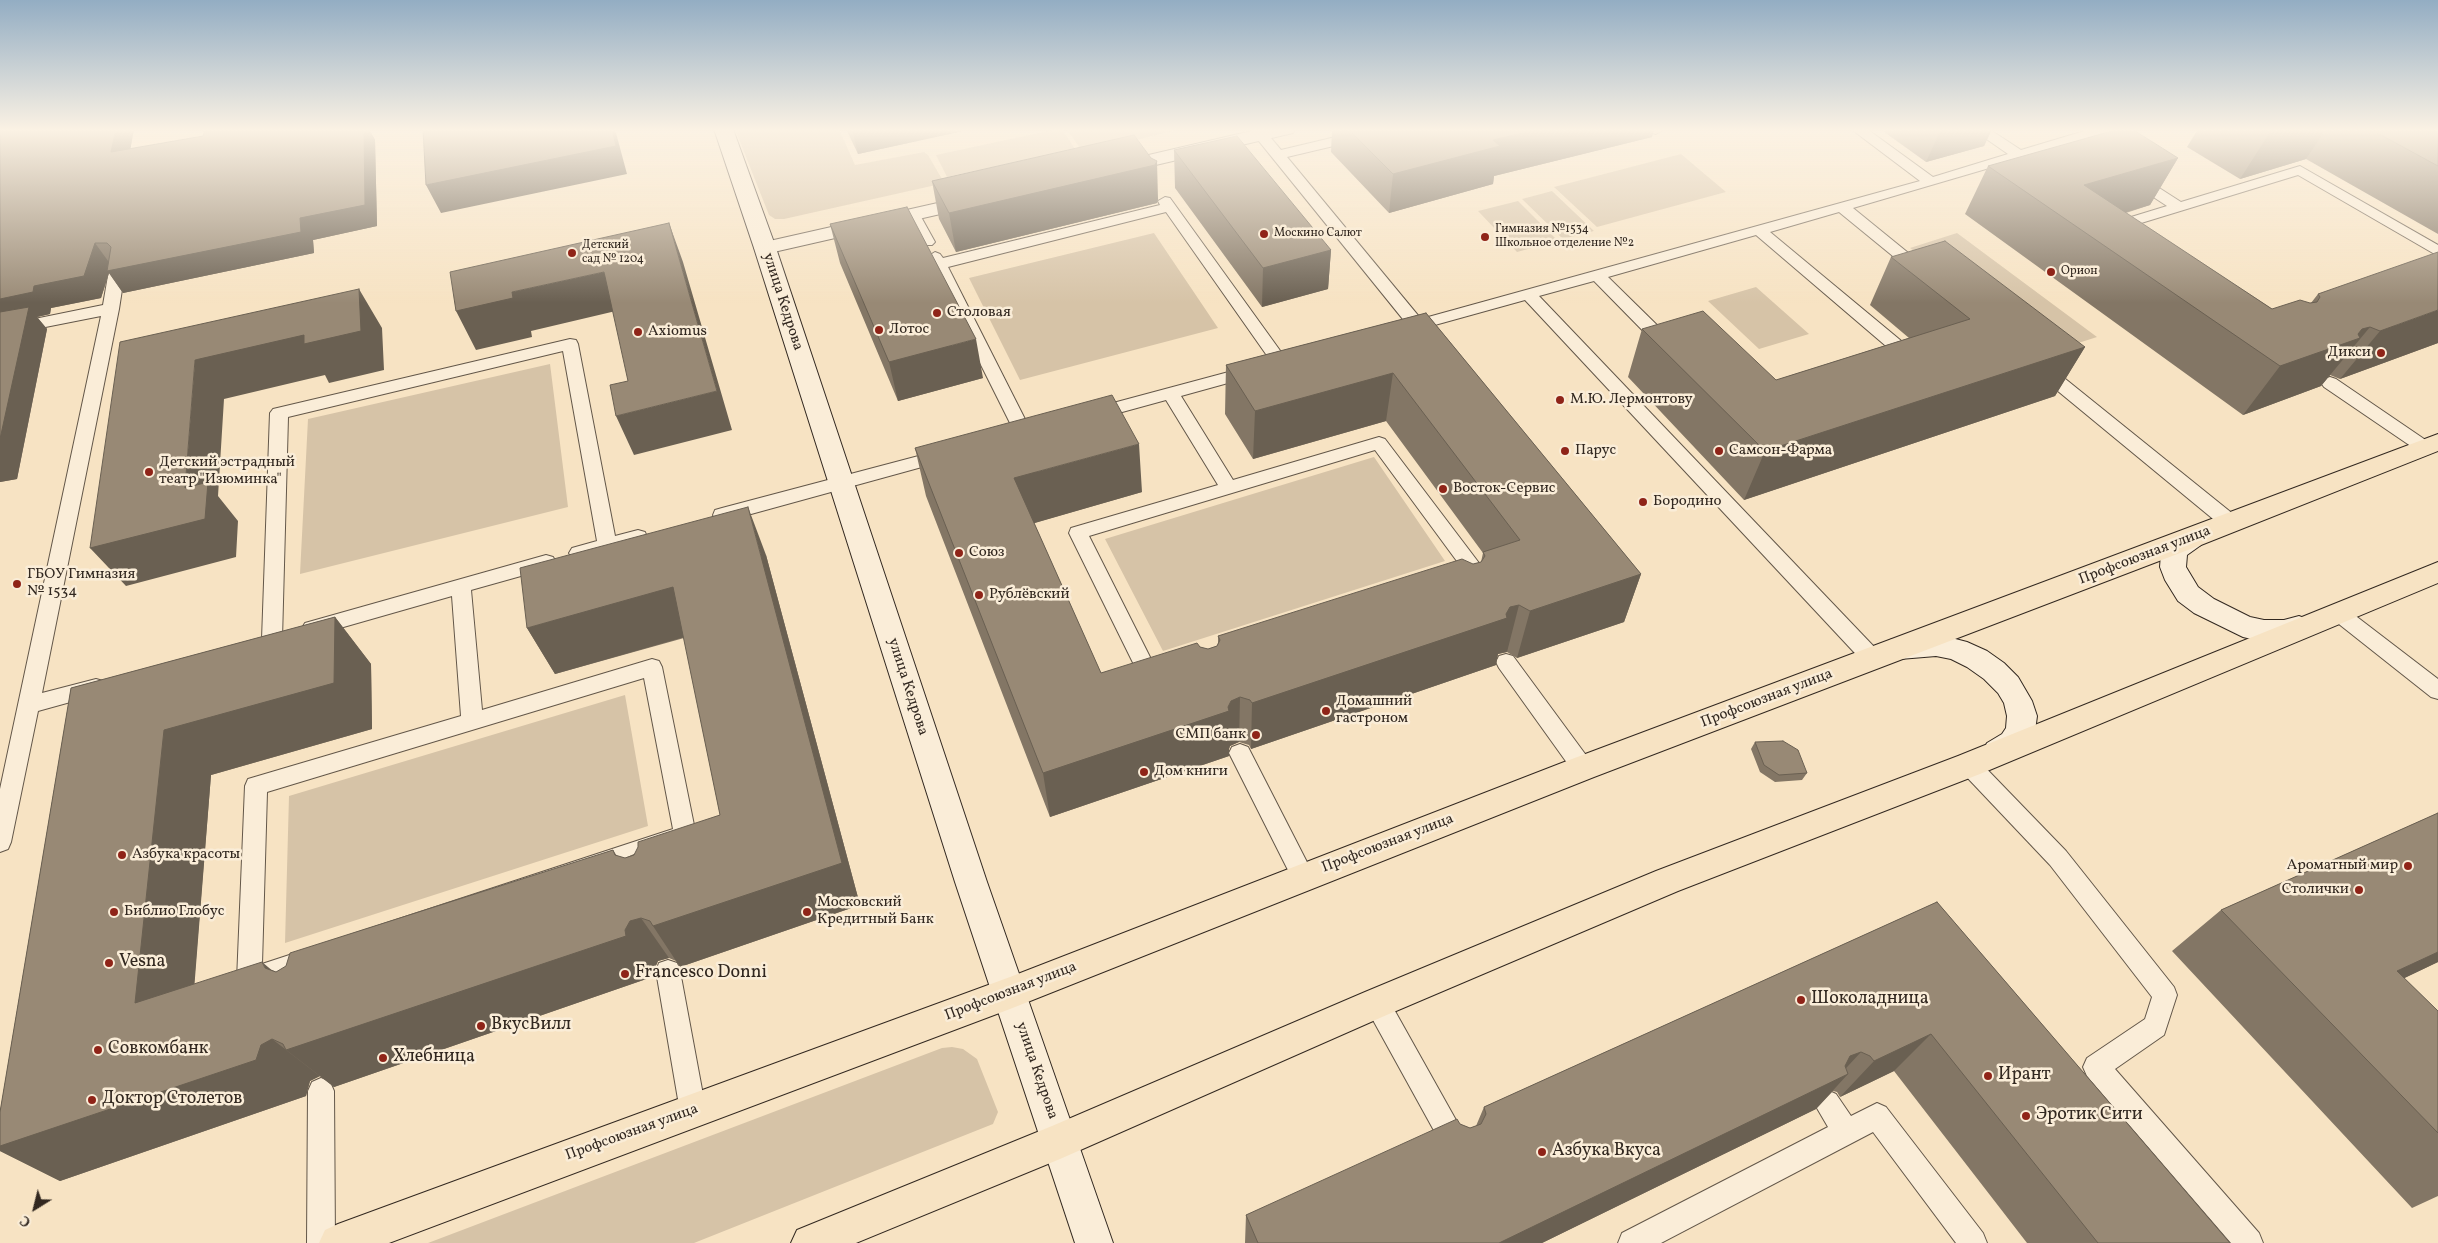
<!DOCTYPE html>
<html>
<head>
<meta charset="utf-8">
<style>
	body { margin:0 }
	#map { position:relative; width:2438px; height:1243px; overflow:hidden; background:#f7e3c3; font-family:Vollkorn,serif }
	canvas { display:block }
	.north { position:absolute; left:10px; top:1183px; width:50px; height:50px; -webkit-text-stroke:4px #faedd8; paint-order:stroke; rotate:216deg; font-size:14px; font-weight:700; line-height:20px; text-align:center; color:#322820 }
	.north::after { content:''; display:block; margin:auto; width:18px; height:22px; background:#322820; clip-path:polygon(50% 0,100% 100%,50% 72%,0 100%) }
</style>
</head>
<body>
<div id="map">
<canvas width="2438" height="1243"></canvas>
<div class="north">С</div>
</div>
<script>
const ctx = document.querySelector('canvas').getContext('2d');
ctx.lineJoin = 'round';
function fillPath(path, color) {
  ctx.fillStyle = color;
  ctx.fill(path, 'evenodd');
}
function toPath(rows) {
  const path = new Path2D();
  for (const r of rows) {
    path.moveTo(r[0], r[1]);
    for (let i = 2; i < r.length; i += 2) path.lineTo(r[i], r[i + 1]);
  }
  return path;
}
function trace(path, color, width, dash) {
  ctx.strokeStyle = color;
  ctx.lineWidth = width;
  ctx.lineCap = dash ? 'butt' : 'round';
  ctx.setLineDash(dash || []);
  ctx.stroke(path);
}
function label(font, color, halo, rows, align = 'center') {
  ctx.font = font + ' Vollkorn,serif';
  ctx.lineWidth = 5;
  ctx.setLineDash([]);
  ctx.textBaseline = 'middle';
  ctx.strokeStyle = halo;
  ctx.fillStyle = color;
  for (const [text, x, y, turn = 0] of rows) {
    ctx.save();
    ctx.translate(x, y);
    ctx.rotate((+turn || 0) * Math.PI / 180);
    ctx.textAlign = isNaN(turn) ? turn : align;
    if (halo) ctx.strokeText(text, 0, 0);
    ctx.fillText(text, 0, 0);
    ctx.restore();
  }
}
const green = toPath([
	[735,129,839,129,855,165,924,152,928,155,942,179,936,185,784,219,775,219,769,215],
	[1057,129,1062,129,1075,149,947,177,936,155],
	[1067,129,1177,129,1177,130,1090,151,1081,150],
	[1681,154,1726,192,1597,227,1554,187],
	[1552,191,1594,231,1563,239,1522,199],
	[1518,201,1558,241,1517,252,1478,211],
	[1154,233,1218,328,1020,380,969,278],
	[1957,233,2097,337,2047,353,1910,248],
	[1756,287,1809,334,1759,349,1708,301],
	[550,364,568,507,300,574,308,419],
	[1374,457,1445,561,1163,651,1105,539],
	[625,695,648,826,285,943,289,796],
	[952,1047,963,1049,977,1059,998,1112,993,1124,694,1243,428,1243,942,1048]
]);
const lane = toPath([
	[1369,129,1395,129,1393,132,1287,157,1421,319,1920,181,1851,129,1867,129,1933,177,2008,154,1972,129,1989,129,2021,150,2091,129,2114,129,2112,132,1853,208,1928,269,1930,272,1928,275,1916,275,1839,212,1770,232,1917,354,1919,358,1913,364,1901,364,1899,360,1900,358,1756,235,1608,277,1662,330,1677,335,1679,339,1677,343,1671,344,1650,338,1594,281,1539,296,1880,653,1883,659,1880,665,1873,667,1866,665,1525,300,1406,333,1400,332,1398,328,1400,324,1406,323,1254,135,1261,131,1266,132,1281,150,1369,129],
	[1649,129,1663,129,1663,130,1656,134,1651,133,1649,129],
	[2300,166,2438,245,2438,256,2298,175,2115,231,2110,233,2102,228,2105,225,2167,206,2129,181,2127,178,2129,175,2139,175,2181,202,2300,166],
	[1165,197,1170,198,1289,363,1287,367,1275,367,1166,212,948,267,1032,433,1029,437,1023,439,1017,437,927,257,935,252,940,254,943,258,1160,205,1158,201,1165,197],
	[913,211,920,215,935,242,932,245,922,245,919,242,906,215,913,211],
	[117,265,125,270,119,309,42,693,96,679,103,681,106,687,103,693,38,711,11,842,8,849,0,852,0,789,101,316,0,336,0,326,103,305,109,270,117,265],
	[570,339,576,340,578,344,615,536,638,530,645,532,647,537,645,542,579,560,572,558,569,553,572,548,597,541,563,351,288,417,282,639,279,645,272,647,265,645,262,639,270,413,273,409,570,339],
	[2042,364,2048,365,2238,518,2240,523,2238,528,2231,530,2224,528,2036,373,2034,369,2036,365,2042,364],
	[1251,366,1257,367,1259,371,1257,375,1181,396,1233,480,1379,437,1385,439,1482,567,1479,572,1460,578,1453,580,1446,578,1443,573,1446,568,1459,564,1375,450,1089,536,1154,665,1160,663,1167,665,1170,671,1167,677,1156,681,1149,683,1142,681,1069,533,1071,528,1218,485,1166,400,1093,420,1087,418,1084,414,1087,410,1251,366],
	[2330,377,2336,379,2430,443,2433,447,2430,451,2424,453,2418,451,2324,387,2321,383,2324,379,2330,377],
	[945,449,951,451,954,455,951,459,722,522,715,520,713,515,715,510,722,508,945,449],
	[546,555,553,557,556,562,553,567,471,590,482,710,652,659,659,661,662,667,696,835,693,842,249,991,240,988,237,980,245,786,248,779,461,716,452,596,312,636,305,633,302,628,305,623,546,555],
	[644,678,673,829,262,964,267,792,644,678],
	[2337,604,2344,607,2438,679,2438,699,2431,697,2330,617,2327,612,2330,607,2337,604],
	[1506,654,1513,656,1591,762,1594,768,1591,774,1583,777,1575,774,1499,668,1496,662,1499,656,1506,654],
	[1240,744,1248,747,1311,870,1315,877,1311,884,1303,887,1295,884,1229,753,1232,747,1240,744],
	[1969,756,1977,759,2066,851,2174,987,2177,995,2164,1035,2115,1069,2259,1233,2263,1243,2231,1243,2087,1076,2083,1067,2087,1058,2145,1019,2152,997,2050,865,1961,771,1958,765,1961,759,1969,756],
	[668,960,677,963,680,971,706,1111,702,1120,693,1124,684,1120,680,1111,656,971,659,963,668,960],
	[1377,991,1386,995,1466,1138,1470,1147,1466,1156,1457,1160,1448,1156,1368,1011,1365,1003,1368,995,1377,991],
	[321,1078,330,1082,334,1091,335,1243,307,1243,308,1091,312,1082,321,1078],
	[1827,1090,1836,1094,1851,1116,1877,1103,1886,1107,1983,1233,1987,1243,1956,1243,1873,1132,1661,1243,1618,1243,1622,1233,1828,1127,1814,1103,1818,1094,1827,1090]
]);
const street = toPath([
	[1260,129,1295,129,1293,133,1117,174,1110,172,1107,168,1110,164,1260,129],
	[973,195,980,197,983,201,980,205,765,254,758,252,754,248,758,244,765,242,973,195]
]);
const secondary = toPath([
	[714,129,733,129,776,248,987,882,1113,1243,1075,1243,955,882,754,248,714,129],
	[2192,529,2201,531,2205,538,2201,545,2187,555,2186,567,2198,587,2214,599,2250,617,2264,620,2284,620,2299,616,2309,620,2313,627,2309,634,2284,642,2264,642,2243,637,2194,613,2178,601,2165,580,2160,567,2161,554,2171,538,2192,529],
	[1917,634,1936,634,1967,642,1987,651,2004,663,2018,677,2032,701,2037,716,2035,731,2022,752,1998,764,1987,761,1983,752,1987,743,2002,734,2006,728,2007,716,2004,703,1998,693,1984,679,1967,667,1951,659,1936,656,1900,659,1890,656,1886,648,1890,640,1917,634]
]);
const primary = toPath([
	[2438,434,2438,451,2201,545,1594,777,1010,1009,389,1243,319,1243,325,1230,338,1224,1010,977,1572,759,2438,434],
	[2438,562,2438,583,1980,774,1678,891,1389,1014,1060,1159,856,1243,791,1243,797,1230,1052,1126,1365,992,1656,871,1958,756,2438,562]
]);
const wall = toPath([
	[0,129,134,129,130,149,203,136,205,129,369,129,375,140,377,226,313,240,314,253,123,293,109,273,101,298,51,308,50,314,37,317,47,329,17,479,0,482],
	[846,129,972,129,858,154],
	[1332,129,1654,129,1652,137,1494,176,1493,184,1389,213,1331,152],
	[1880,129,1992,129,1984,146,1926,162],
	[2198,129,2438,129,2438,234,2306,159,2240,179,2187,147],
	[1174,150,1331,250,1328,289,1262,307,1175,188],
	[2178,158,2150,205,2126,213,2272,309,2311,303,2318,294,2438,343,2340,379,2330,375,2321,386,2243,415,1965,214,1988,166],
	[932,181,1158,199,1157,203,956,252,939,219],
	[830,224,983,378,898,401,840,263],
	[1891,257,2085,347,2055,396,1744,500,1628,377,1642,329,1776,380,1909,338,1870,305],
	[1426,313,1641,574,1624,622,1517,658,1507,652,1498,654,1496,665,1251,749,1249,745,1239,742,1230,746,1229,749,1229,756,1050,817,926,496,915,448,1142,492,1034,523,1101,673,1200,647,1208,649,1217,646,1218,643,1218,636,1481,562,1483,553,1386,421,1253,459,1225,414,1226,365],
	[766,555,860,905,680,967,676,961,669,958,658,961,654,970,655,976,334,1087,320,1076,310,1081,306,1096,60,1181,0,1151,0,1112,71,688,335,617,371,664,372,729,211,775,194,984,272,970,276,972,613,850,617,856,625,858,720,815,684,638,555,674,527,628],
	[1755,742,1807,773,1802,780,1775,782,1760,772,1751,749],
	[2438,813,2438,962,2404,978,2438,1011,2438,1196,2412,1208,2172,951,2221,910],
	[1937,902,2230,1243,2027,1243,1894,1071,1840,1097,1837,1092,1833,1091,1816,1109,1542,1243,1245,1243,1246,1215,1460,1124,1470,1128,1476,1126,1484,1107]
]);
const shadedWall = toPath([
	[116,129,134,129,126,174,111,152],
	[364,129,369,129,375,140,377,226,313,240,314,253,123,293,109,273,101,298,51,308,50,314,37,317,47,329,17,479,0,482,0,299,34,286,95,243,111,265,300,218],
	[612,129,615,129,627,174,441,213,426,185],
	[852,129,972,129,858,154],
	[1539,129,1654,129,1652,137,1494,176,1493,184,1389,213,1393,174,1493,140],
	[1941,129,1992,129,1984,146,1926,162],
	[2278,129,2326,129,2306,159,2240,179,2270,132],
	[2178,158,2150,205,2077,227,2084,185],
	[1157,161,1158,199,1157,203,956,252,949,213],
	[669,223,683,262,732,430,634,455,616,416,717,391],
	[1331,250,1328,289,1262,307,1263,268],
	[604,272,620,310,531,331,532,337,476,350,456,311,512,292],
	[359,289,382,328,384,370,329,383,325,375,224,399,218,496,238,521,236,557,126,586,90,548,185,488,195,360],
	[2438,310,2438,343,2340,379,2380,331],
	[2370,327,2321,386,2243,415,2280,366,2362,329],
	[976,339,983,378,898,401,889,362],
	[2085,347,2055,396,1744,500,1765,451],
	[1393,373,1386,421,1253,459,1255,411],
	[1139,444,1142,492,1021,527,1014,478],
	[748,507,766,555,860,905,680,967,653,926,842,863],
	[1641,574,1624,622,1517,658,1530,611],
	[673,587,695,634,555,674,527,628],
	[1519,605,1507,652,1498,654,1496,665,1251,749,1252,703,1506,614,1510,607],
	[335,617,371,664,372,729,211,775,190,1041,135,1003,164,730],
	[1240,697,1239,742,1230,746,1229,749,1229,756,1050,817,1043,773,1228,707,1231,701],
	[641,918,669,958,658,961,654,970,655,976,334,1087,286,1050,625,930,630,921],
	[2438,952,2438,962,2338,1010,2397,971],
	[262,962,310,1002,265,968],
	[1931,1034,1894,1071,1840,1097,1874,1061],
	[272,1039,320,1076,310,1081,306,1096,60,1181,0,1151,0,1146,261,1045],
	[1861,1052,1835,1080,1848,1074,1816,1109,1542,1243,1499,1243,1850,1056]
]);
const building = toPath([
	[0,129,116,129,111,152,203,136,205,129,364,129,365,205,300,218,301,232,107,271,111,247,107,243,95,243,84,276,34,286,33,292,0,299,0,129],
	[423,129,612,129,616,146,426,185,423,129],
	[1348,129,1539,129,1493,140,1500,146,1393,174,1348,129],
	[2119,129,2132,129,2178,158,2084,185,2272,309,2300,300,2310,303,2317,302,2320,297,2318,294,2438,252,2438,310,2380,331,2370,327,2362,329,2358,334,2360,338,2280,366,1988,166,2119,129],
	[2266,129,2278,129,2270,132,2266,129],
	[2370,129,2438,129,2438,166,2370,129],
	[1134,135,1151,158,1157,161,1155,165,949,213,932,181,1134,135],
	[1237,136,1331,250,1263,268,1174,150,1237,136],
	[907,207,976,339,889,362,830,224,907,207],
	[669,223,717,391,616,416,610,385,628,381,604,272,512,292,513,298,456,311,450,272,669,223],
	[1945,241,2085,347,1765,451,1642,329,1703,311,1776,380,1970,319,1891,257,1945,241],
	[359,289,361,331,304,344,304,335,195,360,185,488,208,482,205,519,90,548,120,342,359,289],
	[29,307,0,439,0,312,29,307],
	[1426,313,1641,574,1530,611,1519,605,1510,607,1506,614,1507,618,1252,703,1250,700,1240,697,1231,701,1228,707,1229,711,1043,773,915,448,1112,395,1139,444,1014,478,1101,673,1197,643,1200,647,1208,649,1217,646,1220,640,1218,636,1462,559,1473,564,1481,562,1485,556,1483,552,1520,540,1393,373,1255,411,1226,365,1426,313],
	[748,507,842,863,653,926,650,921,641,918,630,921,625,930,626,936,286,1050,283,1044,272,1039,261,1045,256,1060,0,1146,0,1112,71,688,335,617,334,683,164,730,135,1003,262,962,265,968,276,972,286,966,290,953,613,850,615,855,625,858,634,855,638,847,638,842,720,815,673,587,527,628,520,568,748,507],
	[1783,741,1798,750,1807,773,1779,775,1764,765,1755,742,1783,741],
	[2438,813,2438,952,2397,971,2438,1011,2438,1133,2221,910,2438,813],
	[1937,902,2230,1243,2098,1243,1931,1034,1874,1061,1870,1056,1861,1052,1850,1056,1845,1066,1848,1074,1499,1243,1258,1243,1246,1215,1457,1119,1460,1124,1470,1128,1481,1124,1486,1114,1484,1107,1937,902]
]);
const markers = [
	[1264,234,5,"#8f2418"],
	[1485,237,5,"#8f2418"],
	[572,253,5,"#8f2418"],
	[2051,272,5,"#8f2418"],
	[937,313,5,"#8f2418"],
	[879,330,5,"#8f2418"],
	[638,332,5,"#8f2418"],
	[2381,353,5,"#8f2418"],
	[1560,400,5,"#8f2418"],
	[1565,451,5,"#8f2418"],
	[1719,451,5,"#8f2418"],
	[149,472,5,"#8f2418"],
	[1443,489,5,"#8f2418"],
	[1643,502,5,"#8f2418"],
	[959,553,5,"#8f2418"],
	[17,584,5,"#8f2418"],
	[979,595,5,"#8f2418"],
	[1326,711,5,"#8f2418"],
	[1256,735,5,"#8f2418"],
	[1144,772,5,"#8f2418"],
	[122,855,5,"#8f2418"],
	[2408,866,5,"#8f2418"],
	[2359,890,5,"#8f2418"],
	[114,912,5,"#8f2418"],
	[807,912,5,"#8f2418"],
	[109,963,5,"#8f2418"],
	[625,974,5,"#8f2418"],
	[1801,1000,5,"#8f2418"],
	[481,1026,5,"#8f2418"],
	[98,1050,5,"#8f2418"],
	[383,1058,5,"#8f2418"],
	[1988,1076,5,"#8f2418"],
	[92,1100,5,"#8f2418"],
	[2026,1116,5,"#8f2418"],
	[1542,1152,5,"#8f2418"]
];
const farPoinames = [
	["Гимназия №1534",1495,230],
	["Школьное отделение №2",1495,244],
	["Москино Салют",1274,234],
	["Детский",582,246],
	["сад № 1204",582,260],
	["Орион",2061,272]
];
const streetNames = [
	["улица Кедрова",782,302,72],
	["Профсоюзная улица",2145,556,-21],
	["улица Кедрова",907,687,72],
	["Профсоюзная улица",1767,699,-21],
	["Профсоюзная улица",1388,844,-21],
	["Профсоюзная улица",1011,992,-21],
	["улица Кедрова",1036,1071,71],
	["Профсоюзная улица",632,1133,-20]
];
const poiNames = [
	["Столовая",947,313],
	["Лотос",889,330],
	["Axiomus",648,332],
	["Дикси",2371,353,"right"],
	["М.Ю. Лермонтову",1570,400],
	["Парус",1575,451],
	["Самсон-Фарма",1729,451],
	["Детский эстрадный",159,463],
	["театр \"Изюминка\"",159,480],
	["Восток-Сервис",1453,489],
	["Бородино",1653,502],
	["Союз",969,553],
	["ГБОУ Гимназия",27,575],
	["№ 1534",27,592],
	["Рублёвский",989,595],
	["Домашний",1336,702],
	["гастроном",1336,719],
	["СМП банк",1246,735,"right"],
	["Дом книги",1154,772],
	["Азбука красоты",132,855],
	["Ароматный мир",2398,866,"right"],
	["Столички",2349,890,"right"],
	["Московский",817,903],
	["Кредитный Банк",817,920],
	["Библио Глобус",124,912]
];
const nearPoinames = [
	["Vesna",119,963],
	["Francesco Donni",635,974],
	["Шоколадница",1811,1000],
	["ВкусВилл",491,1026],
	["Совкомбанк",108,1050],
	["Хлебница",393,1058],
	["Ирант",1998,1076],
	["Доктор Столетов",102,1100],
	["Эротик Сити",2036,1116],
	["Азбука Вкуса",1552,1152]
];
fillPath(green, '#d6c3a7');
trace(lane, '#635749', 2);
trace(street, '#635749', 2);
trace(secondary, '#322820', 2);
trace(primary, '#322820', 2);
fillPath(lane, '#faedd8');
fillPath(street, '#faedd8');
fillPath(secondary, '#faedd8');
fillPath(primary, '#f7e3c3');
fillPath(wall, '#837665');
fillPath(shadedWall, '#6a6052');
fillPath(building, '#988975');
trace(building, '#6a6052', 1);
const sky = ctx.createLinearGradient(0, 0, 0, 303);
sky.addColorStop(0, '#93adc3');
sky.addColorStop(0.43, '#fbf2e4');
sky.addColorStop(1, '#fbf2e400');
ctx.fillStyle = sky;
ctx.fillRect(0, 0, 2438, 303);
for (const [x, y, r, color] of markers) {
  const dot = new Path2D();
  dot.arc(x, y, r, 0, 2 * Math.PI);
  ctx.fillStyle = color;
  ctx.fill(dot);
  trace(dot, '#faedd8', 2);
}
label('12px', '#322820', '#faedd8', farPoinames, 'left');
label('15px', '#322820', '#faedd8', streetNames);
label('15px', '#322820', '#faedd8', poiNames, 'left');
label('18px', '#322820', '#faedd8', nearPoinames, 'left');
</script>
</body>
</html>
